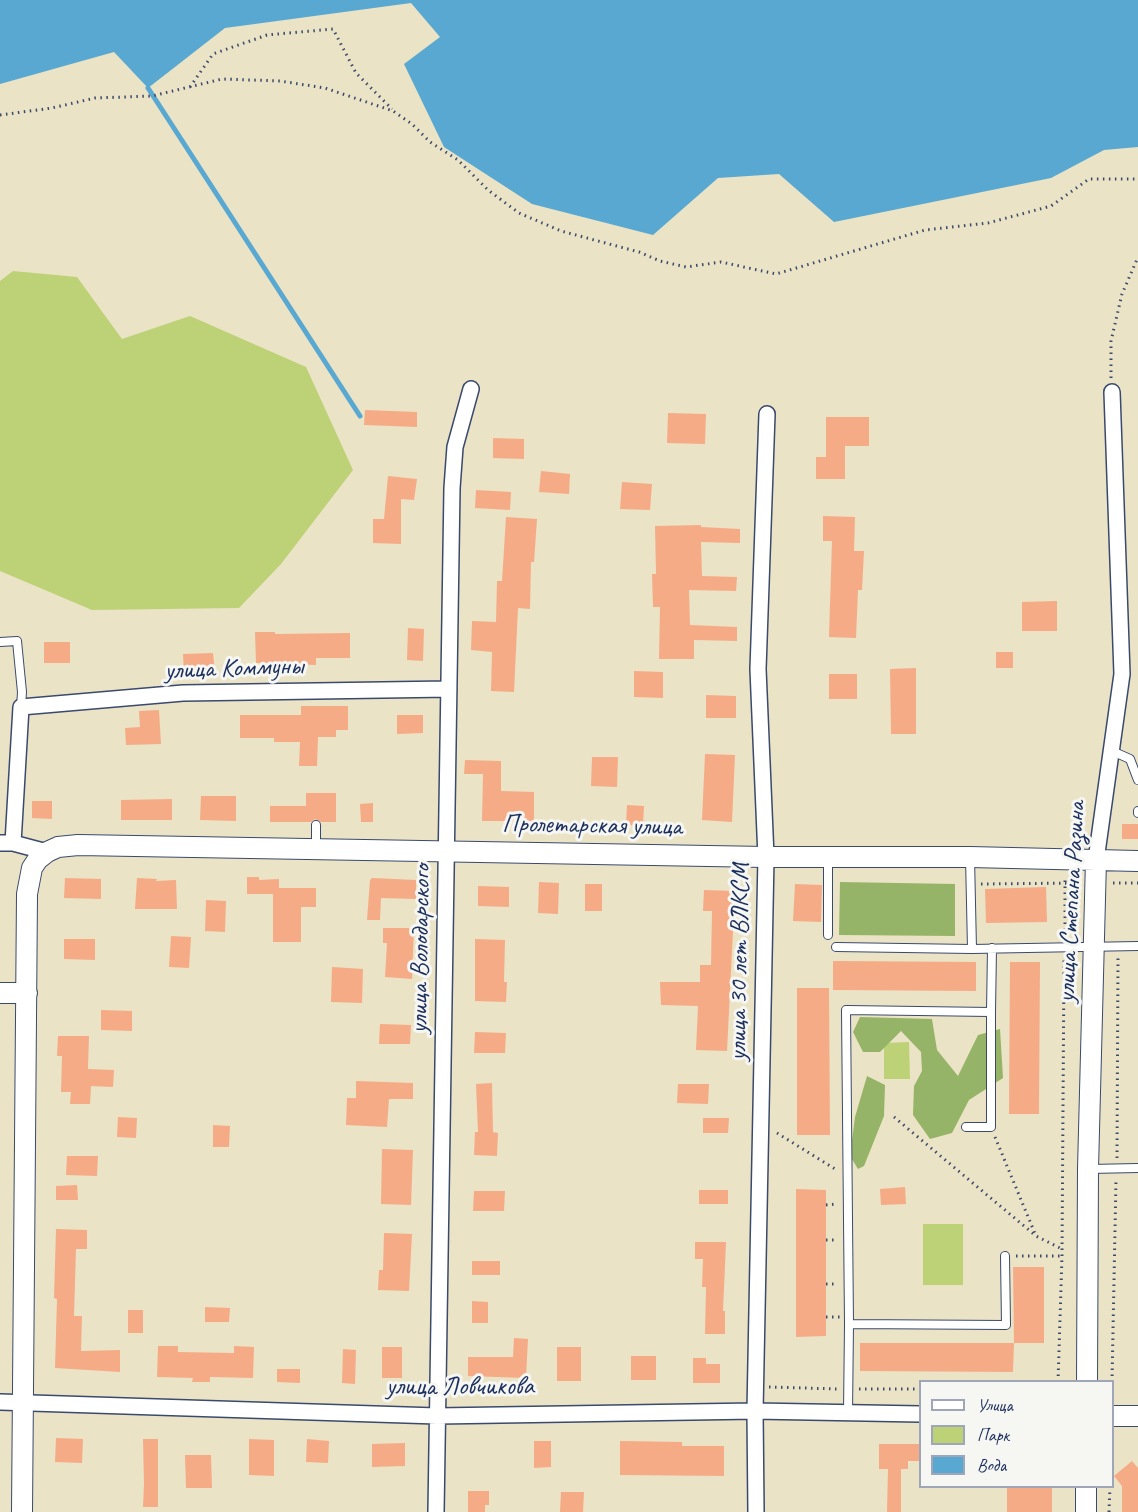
<!DOCTYPE html>
<html>
<head>
<meta charset="utf-8">
<style>
	body { margin:0 }
	#map { position:relative; width:1138px; height:1512px; overflow:hidden; background:#ebe3c5; font-family:Caveat,sans-serif }
	canvas { display:block }
	.legend { position:absolute; left:919px; top:1380px; width:195px; height:108px; box-sizing:border-box; background:#f6f6f2; border:2px solid #9ea6b7; margin:0; padding:8px 10px; list-style:none; font-size:18px; color:#1b2f5e }
	.legend li { display:flex; align-items:center; gap:12px; height:30px }
	.legend b { width:30px; border:2px solid #9ea6b7 }
</style>
</head>
<body>
<div id="map">
<canvas width="1138" height="1512"></canvas>
<ul class="legend">
<li><b style="height:8px;background:#fff"></b>Улица</li>
<li><b style="height:16px;background:#bdd276"></b>Парк</li>
<li><b style="height:16px;background:#58a8d2"></b>Вода</li>
</ul>
</div>
<script>
const ctx = document.querySelector('canvas').getContext('2d');
ctx.lineJoin = 'round';
function fillPath(path, color) {
  ctx.fillStyle = color;
  ctx.fill(path, 'evenodd');
}
function toPath(rows) {
  const path = new Path2D();
  for (const r of rows) {
    path.moveTo(r[0], r[1]);
    for (let i = 2; i < r.length; i += 2) path.lineTo(r[i], r[i + 1]);
  }
  return path;
}
function trace(path, color, width, dash) {
  ctx.strokeStyle = color;
  ctx.lineWidth = width;
  ctx.lineCap = dash ? 'butt' : 'round';
  ctx.setLineDash(dash || []);
  ctx.stroke(path);
}
function label(font, color, halo, rows, align = 'center') {
  ctx.font = font + ' Caveat,sans-serif';
  ctx.lineWidth = 6;
  ctx.setLineDash([]);
  ctx.textBaseline = 'middle';
  ctx.strokeStyle = halo;
  ctx.fillStyle = color;
  for (const [text, x, y, turn = 0] of rows) {
    ctx.save();
    ctx.translate(x, y);
    ctx.rotate((+turn || 0) * Math.PI / 180);
    ctx.textAlign = isNaN(turn) ? turn : align;
    if (halo) ctx.strokeText(text, 0, 0);
    ctx.fillText(text, 0, 0);
    ctx.restore();
  }
}
const green = toPath([
	[13,271,77,277,122,339,190,316,306,367,353,470,281,564,239,608,92,610,0,571,0,281],
	[909,1042,910,1079,884,1079,884,1043],
	[923,1224,963,1224,963,1285,923,1285]
]);
const forest = toPath([
	[840,882,955,884,955,936,839,935],
	[860,1017,932,1019,937,1050,958,1076,978,1035,1000,1029,1003,1078,969,1100,952,1133,930,1139,913,1115,914,1086,922,1071,921,1052,901,1031,880,1052,863,1052,853,1032],
	[867,1076,885,1085,884,1116,864,1166,858,1169,850,1156,855,1117]
]);
const water = toPath([
	[0,0,1138,0,1138,147,1104,150,1051,178,834,222,779,174,718,178,653,235,532,204,444,147,404,64,440,37,411,3,225,28,148,88,114,52,0,84]
]);
const stream = toPath([
	[148,88,360,416]
]);
const building = toPath([
	[365,410,417,412,417,427,364,425],
	[668,413,706,414,705,444,667,443],
	[826,417,869,417,869,446,845,446,845,479,816,479,816,457,826,457],
	[493,438,524,439,524,459,493,458],
	[541,471,570,474,569,494,539,492],
	[388,476,417,479,414,500,401,499,401,544,373,543,373,519,384,519],
	[622,482,652,484,650,510,620,509],
	[476,490,511,492,510,510,475,508],
	[823,516,855,517,854,551,864,551,862,590,858,590,856,638,829,637,832,541,823,541],
	[506,517,537,519,534,562,531,562,530,609,518,608,514,692,491,691,492,652,471,650,472,621,496,622,497,581,502,581],
	[701,525,701,527,740,529,740,543,701,542,702,576,737,577,736,591,689,590,690,625,737,627,737,641,694,640,694,659,659,659,660,607,653,607,652,574,656,574,655,526],
	[1057,601,1057,631,1022,631,1022,602],
	[408,628,424,629,423,661,407,660],
	[255,632,275,632,275,634,350,633,350,658,316,658,316,665,256,663],
	[44,642,70,642,70,663,44,663],
	[996,652,1013,652,1013,668,996,668],
	[213,653,215,673,184,674,183,654],
	[916,668,916,734,891,734,890,669],
	[634,671,663,672,663,698,634,697],
	[829,674,857,674,857,699,829,699],
	[706,695,736,696,736,718,706,718],
	[301,706,348,706,348,730,336,730,336,737,318,737,317,766,299,766,300,742,274,742,274,738,240,738,240,715,301,715],
	[159,710,161,744,126,745,125,728,140,727,139,711],
	[397,715,423,715,423,733,397,734],
	[705,754,735,755,732,822,702,820],
	[592,757,618,757,617,787,591,786],
	[465,760,501,761,501,791,534,792,534,821,482,821,483,774,464,774],
	[306,793,336,793,336,822,321,822,315,819,311,822,270,822,270,806,306,806],
	[201,796,236,796,236,821,200,820],
	[172,799,172,820,121,820,121,800],
	[32,801,52,801,52,819,32,818],
	[373,803,373,822,361,822,360,804],
	[627,805,644,806,643,826,626,825],
	[1122,824,1138,824,1138,839,1122,839],
	[247,877,259,877,259,880,279,879,279,888,316,888,316,907,301,907,301,942,273,942,273,894,247,894],
	[65,878,101,879,101,899,64,898],
	[137,878,157,879,156,881,176,880,177,909,135,909],
	[372,878,416,880,416,899,381,898,380,920,367,920,370,880],
	[539,882,559,883,558,914,538,913],
	[585,884,602,884,602,911,585,911],
	[795,884,822,885,821,922,793,921],
	[478,886,509,887,509,907,478,906],
	[1046,887,1047,922,986,923,985,889],
	[704,890,735,891,727,1051,696,1050,698,1006,661,1005,660,982,700,982,700,965,711,965,712,911,703,911],
	[206,900,226,901,225,932,205,931],
	[383,928,414,928,412,979,385,977,387,943,383,943],
	[171,936,191,937,189,968,169,967],
	[64,939,95,939,95,960,64,959],
	[475,939,505,940,504,982,507,982,506,1002,475,1001],
	[833,961,976,962,976,991,833,990],
	[1010,962,1040,962,1039,1114,1009,1114],
	[332,967,363,969,362,1003,331,1002],
	[797,988,829,988,830,1135,797,1135],
	[101,1010,132,1011,132,1031,101,1030],
	[380,1024,411,1025,410,1044,379,1044],
	[475,1032,506,1033,505,1053,474,1053],
	[58,1036,89,1036,88,1069,114,1070,113,1087,91,1086,90,1104,70,1104,71,1092,61,1092,62,1056,57,1056],
	[356,1081,413,1083,413,1099,389,1099,387,1127,346,1125,347,1098,356,1098],
	[492,1083,493,1132,498,1133,497,1156,474,1155,475,1132,478,1132,476,1084],
	[678,1084,709,1084,708,1104,677,1103],
	[118,1117,137,1118,136,1138,117,1137],
	[703,1118,729,1118,728,1133,703,1133],
	[213,1125,230,1126,229,1147,213,1147],
	[382,1149,413,1150,411,1205,381,1204],
	[67,1156,98,1156,97,1176,66,1175],
	[77,1185,78,1200,56,1200,56,1186],
	[905,1187,906,1204,881,1205,880,1189],
	[796,1189,826,1190,826,1336,796,1337],
	[699,1190,728,1190,728,1204,699,1204],
	[474,1191,505,1191,504,1211,473,1211],
	[56,1229,87,1230,87,1249,76,1249,74,1316,82,1316,81,1351,120,1350,120,1372,55,1368,57,1299,54,1298],
	[384,1233,412,1234,409,1291,378,1290,379,1270,383,1270],
	[695,1242,726,1242,723,1311,725,1311,725,1334,705,1334,706,1287,702,1287,703,1259,695,1259],
	[472,1261,500,1261,500,1275,472,1275],
	[1013,1267,1044,1267,1044,1343,1014,1343],
	[472,1301,488,1302,488,1323,472,1323],
	[205,1307,230,1308,229,1322,205,1322],
	[128,1310,143,1310,143,1333,128,1333],
	[514,1338,528,1339,526,1378,468,1376,468,1357,513,1357],
	[860,1343,1014,1343,1013,1372,860,1371],
	[158,1346,178,1346,178,1352,234,1353,234,1346,254,1347,253,1378,210,1377,210,1382,192,1382,193,1378,157,1377],
	[382,1347,402,1347,402,1378,382,1378],
	[557,1347,581,1347,581,1381,557,1381],
	[343,1349,356,1350,355,1384,342,1383],
	[631,1356,656,1356,656,1380,631,1380],
	[693,1358,706,1358,706,1364,720,1364,720,1383,693,1383],
	[277,1369,300,1369,300,1383,277,1382],
	[56,1438,83,1439,82,1463,55,1462],
	[143,1439,158,1439,158,1507,143,1507,144,1484],
	[249,1439,274,1440,274,1476,249,1475],
	[307,1439,329,1441,328,1463,306,1462],
	[534,1441,551,1441,551,1467,534,1468],
	[620,1441,682,1442,682,1446,724,1446,724,1476,620,1475],
	[405,1443,405,1466,372,1467,372,1444],
	[879,1444,921,1444,921,1461,908,1461,908,1469,901,1469,901,1512,887,1512,888,1469,879,1469],
	[185,1455,211,1455,212,1488,186,1488],
	[1132,1461,1138,1468,1138,1512,1122,1512,1122,1486,1114,1476],
	[1007,1486,1052,1486,1052,1512,1007,1512],
	[468,1491,489,1491,489,1505,485,1505,485,1512,468,1512],
	[561,1492,584,1492,583,1512,560,1512]
]);
const path = toPath([
	[190,87,213,54,267,35,333,29,356,73,392,109],
	[0,115,52,108,95,98,152,96,222,79,280,81,325,88,393,111,412,124,430,142,458,160,488,190,519,213,561,231,639,252,660,261,686,267,721,262,776,274,925,230,988,223,1051,206,1089,179,1138,179],
	[1111,378,1111,341,1122,294,1138,257],
	[1113,883,1138,883],
	[981,884,1079,883],
	[1065,936,1065,876],
	[894,1117,1036,1236],
	[777,1133,835,1169],
	[995,1137,1036,1236,1062,1249],
	[1117,1158,1118,957],
	[826,1205,836,1204],
	[826,1240,836,1240],
	[1016,1256,1062,1256],
	[826,1284,837,1284],
	[826,1317,840,1317],
	[1058,1382,1062,1256,1064,957],
	[1112,1382,1116,1179],
	[769,1387,838,1389],
	[859,1389,920,1389],
	[1109,1512,1110,1486]
]);
const service = toPath([
	[0,642,17,641,22,692,21,707],
	[1112,751,1130,759,1138,780],
	[1138,813,1138,811],
	[316,825,316,847],
	[970,857,972,949],
	[828,858,828,935],
	[836,947,972,949,1138,946],
	[991,1012,992,948],
	[966,1127,991,1127,991,1012,846,1010,849,1324,1006,1325,1005,1256],
	[1089,1169,1138,1168],
	[848,1413,849,1324]
]);
const minor = toPath([
	[0,843,13,843,47,852],
	[13,843,21,707,183,693,449,689],
	[1096,860,1122,674,1112,392],
	[0,1402,437,1416,755,1411,920,1414],
	[436,1512,452,488,455,447,471,389],
	[756,1512,755,1411,766,857,758,669,767,414]
]);
const tertiary = toPath([
	[0,993,27,993],
	[1087,1382,1088,1169,1096,860],
	[1112,1416,1138,1416],
	[22,1512,27,894,32,868,38,859,47,852,58,847,78,845,766,857,970,857,1138,861],
	[1086,1512,1086,1486]
]);
const streetNames = [
	["улица Коммуны",234,669,-2],
	["Пролетарская улица",592,826,1],
	["улица Степана Разина",1072,902,-87],
	["улица Володарского",421,949,-89],
	["улица 30 лет ВЛКСМ",740,962,-89],
	["улица Ловчикова",460,1387]
];
fillPath(green, '#bdd276');
fillPath(forest, '#96b467');
fillPath(water, '#58a8d2');
trace(stream, '#58a8d2', 5);
fillPath(building, '#f6ab87');
trace(service, '#3a4a6d', 10);
trace(minor, '#3a4a6d', 18);
trace(tertiary, '#3a4a6d', 22);
trace(path, '#3a4a6d', 3, [1.5, 4.5]);
trace(service, '#fff', 8);
trace(minor, '#fff', 15);
trace(tertiary, '#fff', 20);
label('26px', '#1b2f5e', '#f6f6f2', streetNames);
</script>
</body>
</html>
